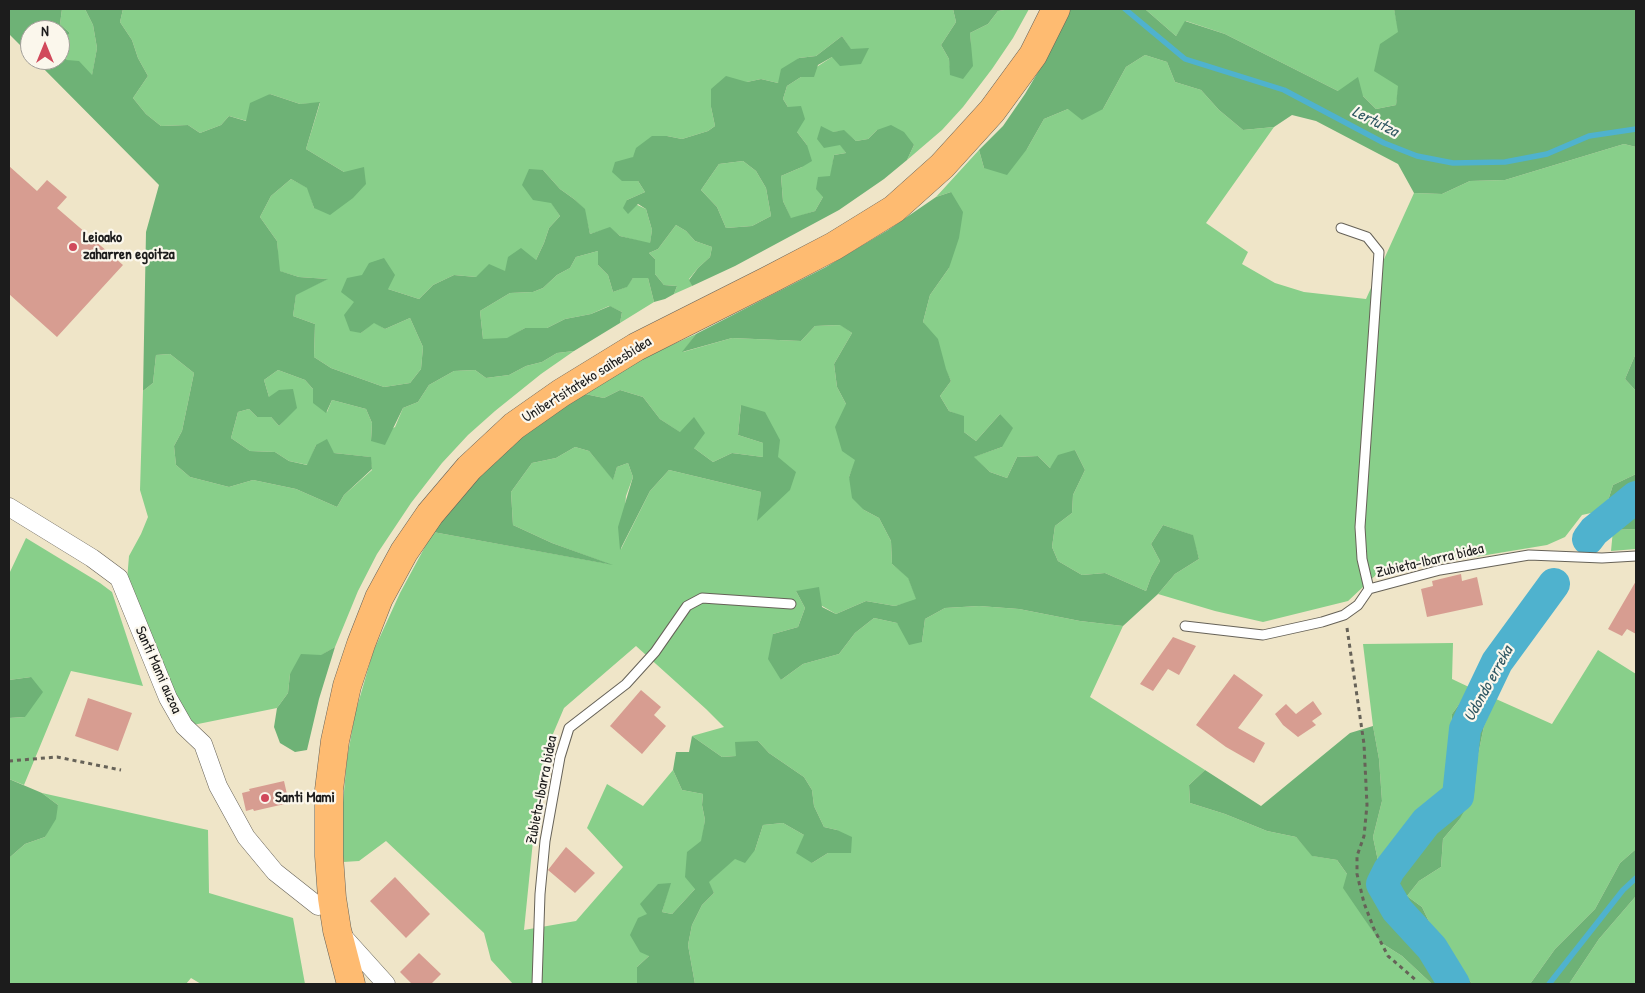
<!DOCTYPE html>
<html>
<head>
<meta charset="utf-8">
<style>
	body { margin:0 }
	#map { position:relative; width:1645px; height:993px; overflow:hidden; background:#efe5c8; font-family:"Patrick Hand",sans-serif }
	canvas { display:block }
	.frame { position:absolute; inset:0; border:10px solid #1c1c1c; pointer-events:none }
	.north { position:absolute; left:20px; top:20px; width:50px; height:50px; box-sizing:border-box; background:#fbf7ec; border:1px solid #a29f99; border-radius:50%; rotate:0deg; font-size:14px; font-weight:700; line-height:20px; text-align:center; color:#1c1c1c }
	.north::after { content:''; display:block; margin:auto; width:18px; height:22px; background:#d1495b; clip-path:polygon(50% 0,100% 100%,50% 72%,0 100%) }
</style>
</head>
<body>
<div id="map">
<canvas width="1645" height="993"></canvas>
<div class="frame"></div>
<div class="north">N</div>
</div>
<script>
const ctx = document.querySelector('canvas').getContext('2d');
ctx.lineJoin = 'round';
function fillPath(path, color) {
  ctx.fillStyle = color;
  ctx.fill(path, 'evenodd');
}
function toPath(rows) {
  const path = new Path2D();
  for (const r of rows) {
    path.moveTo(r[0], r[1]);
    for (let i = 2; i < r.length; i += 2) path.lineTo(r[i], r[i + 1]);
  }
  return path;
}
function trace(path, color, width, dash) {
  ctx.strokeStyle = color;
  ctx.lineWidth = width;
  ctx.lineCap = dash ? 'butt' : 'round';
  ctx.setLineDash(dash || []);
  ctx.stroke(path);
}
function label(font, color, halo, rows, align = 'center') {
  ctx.font = font + ' "Patrick Hand",sans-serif';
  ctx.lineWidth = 4.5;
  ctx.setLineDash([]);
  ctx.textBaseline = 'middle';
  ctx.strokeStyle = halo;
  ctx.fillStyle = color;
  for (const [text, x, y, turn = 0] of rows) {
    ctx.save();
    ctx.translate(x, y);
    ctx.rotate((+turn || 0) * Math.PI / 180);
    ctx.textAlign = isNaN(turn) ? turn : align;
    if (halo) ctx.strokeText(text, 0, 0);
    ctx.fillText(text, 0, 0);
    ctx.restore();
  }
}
const green = toPath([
	[62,9,85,9,93,25,97,48,92,76,67,60,60,47,60,44,70,33,60,24],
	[123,9,953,9,956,22,941,45,949,59,951,74,971,49,970,33,988,24,998,11,1010,9,1029,9,1013,38,992,69,963,107,942,130,907,160,914,145,877,130,868,139,856,141,844,131,833,132,846,153,834,155,831,176,823,197,815,211,791,219,783,201,781,176,802,167,807,145,797,132,788,107,783,99,787,86,832,57,851,50,842,36,816,56,799,58,778,83,761,79,747,82,711,107,715,126,708,131,682,139,667,136,633,157,622,181,638,181,645,192,627,200,646,209,652,230,650,244,620,236,610,228,590,234,584,209,574,199,560,189,543,170,551,202,560,216,549,228,544,243,536,260,505,271,476,277,454,275,433,285,419,299,388,289,354,302,361,333,374,322,385,329,410,318,423,347,421,369,410,383,384,387,331,368,314,357,315,324,293,316,296,294,327,279,299,277,279,271,277,241,260,217,271,196,291,179,308,188,314,208,344,172,306,149,320,103,300,104,270,94,247,121,229,116,221,125,200,133,188,125,161,126,146,114,133,98,148,76,138,58,132,40,120,22],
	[1145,9,1394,9,1399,32,1399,86,1396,105,1376,109,1363,96,1338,91,1225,34,1186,21,1176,36],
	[1145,55,1167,62,1175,82,1201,90,1219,110,1243,130,1274,127,1206,223,1248,252,1242,264,1275,283,1304,292,1366,299,1414,193,1442,194,1470,181,1505,180,1624,144,1636,147,1636,353,1625,379,1636,391,1636,474,1613,485,1605,510,1582,515,1565,537,1547,545,1378,573,1348,601,1263,622,1215,611,1158,594,1175,574,1199,559,1192,535,1163,525,1151,544,1160,561,1151,577,1146,591,1105,573,1082,575,1058,561,1052,547,1055,526,1072,513,1073,495,1085,470,1075,450,1050,468,1038,456,1017,457,1007,478,990,472,973,457,1002,447,1000,414,976,441,964,432,964,417,949,411,940,396,951,381,923,322,930,295,949,268,951,192,936,197,979,150,984,168,1027,149,1044,119,1068,109,1103,109,1126,67],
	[743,161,756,171,766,188,771,216,752,226,726,228,717,207,701,190,719,164],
	[676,225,686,231,695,241,712,247,710,257,698,268,689,279,692,286,674,294,677,286,664,285,655,274,655,259,649,253,658,249],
	[598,251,598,265,608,275,613,292,626,287,633,278,648,278,654,302,620,323,622,312,609,306,591,314,565,319,547,328,525,328,507,339,483,339,480,311,510,293,533,292,543,288,557,275,570,268,576,257],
	[841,325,852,333,834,364,837,387,846,404,856,460,849,477,864,510,879,518,891,541,892,564,908,577,917,600,895,606,866,601,836,614,796,591,805,608,798,627,773,634,781,680,803,664,839,654,855,633,874,618,897,623,922,642,925,619,945,608,979,606,1019,609,1080,621,1123,626,1090,697,1205,770,1189,785,1190,803,1225,814,1267,831,1296,837,1313,856,1337,860,1347,874,1367,922,1380,942,1402,956,1432,984,695,984,688,945,692,925,702,905,714,893,708,882,735,858,755,850,763,825,783,823,804,835,812,863,828,853,850,853,837,830,824,827,814,806,812,790,804,777,769,753,758,741,736,756,722,757,692,736,724,727,706,709,636,646,564,708,547,748,534,831,524,930,576,921,623,867,587,828,607,784,643,806,673,770,682,790,703,794,702,805,705,820,695,889,672,914,662,912,670,883,648,914,650,955,637,967,637,984,513,984,491,960,484,933,386,841,359,861,343,862,342,813,347,759,355,714,373,652,400,593,433,532,609,564,552,543,513,525,511,492,532,463,556,458,575,447,589,451,613,479,617,467,628,463,633,477,626,496,621,549,650,491,669,470,761,492,758,520,778,457,741,405,738,435,763,443,763,457,732,453,713,462,694,448,694,418,681,433,660,419,643,397,620,390,604,398,580,393,645,357,696,334,683,352,732,338,801,341,815,326],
	[574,351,541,374,495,411,468,435,442,463,411,503,377,554,358,591,335,647,290,674,288,693,277,708,193,725,182,712,127,580,129,556,141,534,148,517,140,490,143,391,153,383,156,355,170,354,194,373,182,431,174,446,176,465,190,477,229,487,253,480,296,489,337,507,344,495,372,470,370,457,334,453,316,445,308,465,289,461,275,452,250,451,231,438,238,412,249,409,257,417,271,417,279,426,287,417,269,397,264,380,278,370,305,380,313,389,327,412,332,400,366,409,372,423,371,440,395,427,403,408,418,402,429,385,454,371,475,370,486,378,509,375,526,366,542,362,557,353],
	[1636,529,1636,549,1611,551,1613,530],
	[26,538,100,583,112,592,143,686,71,671,24,785,9,779,9,718,25,717,31,677,9,680,9,574],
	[1453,643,1452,679,1471,688,1452,714,1449,779,1437,797,1412,817,1394,844,1378,861,1373,837,1382,801,1379,759,1373,726,1363,644],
	[1598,650,1636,674,1636,849,1620,863,1595,909,1555,949,1530,984,1472,984,1433,930,1422,907,1407,896,1419,881,1441,867,1443,839,1459,820,1478,755,1484,726,1496,699,1552,724],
	[42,793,208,830,209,893,293,918,305,984,201,984,191,978,186,984,9,984,9,858,25,844,45,837,58,805],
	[1636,896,1636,984,1569,984,1599,939]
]);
const forest = toPath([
	[9,9,62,9,60,24,70,33,60,44,60,30,30,30,30,55,9,34],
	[85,9,123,9,120,22,132,40,138,58,148,76,133,98,146,114,161,126,188,125,200,133,221,125,229,116,246,121,250,103,270,94,300,104,320,102,306,149,344,172,364,167,366,184,353,198,330,215,314,208,307,188,291,179,271,196,260,217,277,241,280,271,299,277,328,279,296,295,293,316,315,324,314,357,331,368,384,387,410,383,421,369,423,347,410,318,385,329,374,323,361,333,350,331,344,315,354,302,341,292,347,278,362,275,369,263,384,258,395,275,388,289,419,299,433,285,454,275,476,277,489,264,505,271,508,257,521,248,536,260,544,243,549,228,560,216,551,203,533,200,522,185,529,169,543,170,560,189,574,199,585,209,590,234,610,227,620,236,650,243,652,230,646,209,638,204,628,214,623,208,627,200,645,192,638,181,622,181,612,172,615,162,633,157,636,148,652,136,667,136,682,139,708,131,715,126,711,107,711,89,726,76,747,82,761,79,778,83,781,69,799,58,816,56,842,36,851,49,869,48,861,64,840,66,832,57,818,65,814,77,801,77,787,86,783,99,788,107,801,106,805,119,797,132,807,145,812,161,802,167,781,176,783,201,791,218,815,211,823,197,816,189,818,177,830,176,834,155,846,153,840,145,824,148,817,139,821,126,833,132,844,130,856,141,868,139,877,130,891,125,904,132,914,145,907,160,884,179,839,210,735,266,692,286,689,280,698,268,710,257,712,247,695,241,686,231,676,225,658,249,649,253,655,259,655,274,664,285,677,286,674,294,665,299,654,302,648,278,633,278,627,287,613,292,608,275,598,265,598,251,576,257,570,268,557,275,543,288,533,292,510,293,480,311,483,339,507,338,525,328,547,328,565,319,591,314,610,306,622,312,620,323,574,351,557,353,542,362,526,366,509,375,486,378,475,370,454,371,429,385,418,402,403,408,385,445,371,441,372,423,366,409,332,400,326,413,313,403,313,389,305,380,278,370,264,380,269,397,279,390,293,389,297,408,279,426,271,417,257,417,249,409,238,412,231,438,250,451,275,452,289,461,307,465,316,445,327,439,334,453,371,457,372,469,344,495,337,507,296,489,253,480,229,487,190,477,176,465,174,446,182,431,194,373,170,354,156,355,153,383,143,391,146,232,159,185,35,60,60,60,60,47,67,60,79,61,92,75,97,48,93,25],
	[743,161,756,171,766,188,771,216,752,226,726,228,717,207,701,190,719,164],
	[953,9,1010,9,998,11,988,24,970,33,973,66,963,79,950,75,949,59,941,45,956,22],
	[1070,9,1145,9,1176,36,1185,21,1225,34,1338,91,1358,77,1363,96,1376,109,1396,105,1398,86,1374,71,1380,44,1398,32,1394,9,1636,9,1636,147,1624,144,1505,180,1470,181,1442,194,1414,193,1398,164,1316,121,1292,115,1274,127,1243,130,1219,110,1201,90,1175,82,1167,62,1145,55,1126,67,1103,109,1082,120,1068,109,1044,119,1027,149,1007,175,984,168,979,150,1003,126,1025,94,1047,57],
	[951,192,963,212,959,238,949,268,930,295,923,322,938,339,946,369,951,381,940,396,949,411,964,416,964,432,976,441,1000,414,1013,428,1002,447,974,457,990,472,1007,478,1017,457,1038,456,1050,468,1058,455,1075,450,1085,470,1073,495,1072,513,1055,526,1052,547,1058,561,1082,575,1105,573,1146,591,1151,577,1160,561,1151,544,1163,525,1193,535,1199,559,1175,574,1158,594,1123,626,1080,621,1019,609,979,606,945,608,925,619,922,642,909,645,897,623,874,618,855,633,839,654,803,664,781,680,768,659,773,634,798,627,805,608,796,591,819,587,822,607,836,614,866,601,895,606,916,599,908,578,892,564,891,541,879,518,864,510,852,498,849,477,855,460,842,451,835,427,846,404,837,387,834,364,852,333,840,325,815,326,801,341,732,338,682,352,696,334,826,267,888,230,936,197],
	[1636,353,1636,391,1625,379],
	[620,390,643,397,660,419,680,432,694,417,705,433,694,448,713,462,732,453,763,457,763,443,738,435,741,405,765,412,780,440,778,457,796,472,790,490,757,521,761,492,669,470,650,491,620,550,618,527,633,477,628,463,617,467,613,480,589,451,575,447,556,458,532,463,511,492,513,525,552,543,613,565,433,532,484,469,514,438,580,393,604,398],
	[1636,474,1636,529,1613,530,1605,510,1613,485],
	[335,647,319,699,307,750,295,752,280,743,274,727,277,708,288,693,290,674,301,654,321,655],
	[31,677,43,692,25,717,9,718,9,680],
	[1471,688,1496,699,1484,726,1478,755,1474,794,1459,820,1443,839,1441,867,1419,881,1407,896,1422,907,1433,930,1472,984,1432,984,1402,956,1380,942,1343,888,1347,874,1337,860,1312,856,1296,837,1267,831,1225,814,1190,803,1189,785,1205,770,1261,806,1350,733,1373,726,1379,759,1382,801,1373,837,1378,861,1394,844,1412,817,1437,797,1449,779,1452,714],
	[692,736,722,757,736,756,735,742,758,741,769,753,804,777,812,790,814,806,824,827,837,830,852,837,851,853,828,853,812,863,796,853,804,835,783,823,763,825,755,850,745,863,735,859,709,882,714,893,702,905,692,925,688,945,695,984,637,984,637,967,649,956,640,952,630,935,638,918,647,914,640,904,658,884,671,883,662,912,672,914,695,889,685,877,687,852,701,841,705,820,702,805,703,794,682,790,673,770,676,752,689,752],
	[9,779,42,793,58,805,56,819,45,837,25,844,9,858],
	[1636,849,1636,896,1599,939,1569,984,1530,984,1555,949,1595,909,1620,863]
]);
const stream = toPath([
	[1125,9,1185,59,1284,90,1384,143,1417,156,1453,163,1505,162,1547,154,1589,136,1636,129],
	[1549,984,1623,890,1636,878]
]);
const river = toPath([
	[1588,539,1594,531,1636,497],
	[1454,984,1432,948,1397,910,1382,884,1389,870,1426,822,1458,796,1465,729,1497,662,1554,584]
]);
const building = toPath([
	[9,166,37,191,47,180,67,197,57,208,123,265,57,337,9,294],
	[1461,574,1462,581,1477,577,1483,605,1427,617,1421,589,1433,586,1432,581],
	[1636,581,1636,634,1627,629,1622,636,1608,629],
	[1173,637,1196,646,1179,675,1168,669,1153,691,1140,684],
	[1234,674,1263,695,1238,728,1265,743,1254,763,1226,747,1196,725],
	[641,690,661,707,654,715,666,726,642,754,610,726],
	[88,698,132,713,118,751,75,736],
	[1313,701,1322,714,1312,721,1316,725,1298,737,1283,725,1275,714,1286,704,1296,714],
	[284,781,289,803,254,811,253,809,246,811,242,793,250,791,249,789],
	[566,847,595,873,575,893,548,870],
	[395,877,430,914,406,938,370,901],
	[419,953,441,974,431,984,412,984,400,972]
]);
const path = toPath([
	[1347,628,1364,744,1367,805,1364,836,1357,856,1357,874,1364,903,1374,929,1388,956,1417,981],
	[9,761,57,757,121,770]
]);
const lane = toPath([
	[1341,228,1367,237,1379,252,1360,527,1362,559,1369,589],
	[1185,626,1263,635,1322,622,1344,615,1358,605,1369,589,1440,570,1529,555,1602,558,1636,556],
	[537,984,540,894,545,841,560,757,569,728,626,684,655,652,687,606,702,598,791,604]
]);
const street = toPath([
	[9,507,92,558,119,578,168,698,184,726,203,744,218,786,246,837,275,872,318,906],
	[341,934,386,984]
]);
const primary = toPath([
	[351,984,337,930,332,898,329,856,329,790,335,741,347,686,361,644,379,598,404,552,430,514,469,468,514,426,561,393,636,347,767,281,834,246,894,209,942,166,992,111,1033,55,1056,9]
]);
const markers = [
	[73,247,5,"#d1495b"],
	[265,798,5,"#d1495b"]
];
const poiNames = [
	["Leioako",83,238],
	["zaharren egoitza",83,255],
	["Santi Mami",275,798]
];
const streetNames = [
	["Unibertsitateko saihesbidea",587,380,-32],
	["Zubieta-Ibarra bidea",1430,561,-13],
	["Santi Mami auzoa",158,670,66],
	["Zubieta-Ibarra bidea",542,790,-79]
];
const waterNames = [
	["Lertutza",1375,122,27],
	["Udondo erreka",1489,684,-61]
];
fillPath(green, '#88cf8a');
fillPath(forest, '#6eb276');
trace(stream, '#4fb2ce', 5.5);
trace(river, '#4fb2ce', 32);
fillPath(building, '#d79d91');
trace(lane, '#666258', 11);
trace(street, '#666258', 19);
trace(primary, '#666258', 29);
trace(path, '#666258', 3, [4, 4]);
trace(lane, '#fff', 9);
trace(street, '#fff', 18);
trace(primary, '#febb71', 28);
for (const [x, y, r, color] of markers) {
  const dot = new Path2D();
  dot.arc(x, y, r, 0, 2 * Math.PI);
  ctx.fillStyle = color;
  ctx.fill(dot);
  trace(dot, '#fbf7ec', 2);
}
label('bold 15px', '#1c1c1c', '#fbf7ec', poiNames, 'left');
label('15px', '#1c1c1c', '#fbf7ec', streetNames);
label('italic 16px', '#305863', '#fbf7ec', waterNames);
</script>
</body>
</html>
